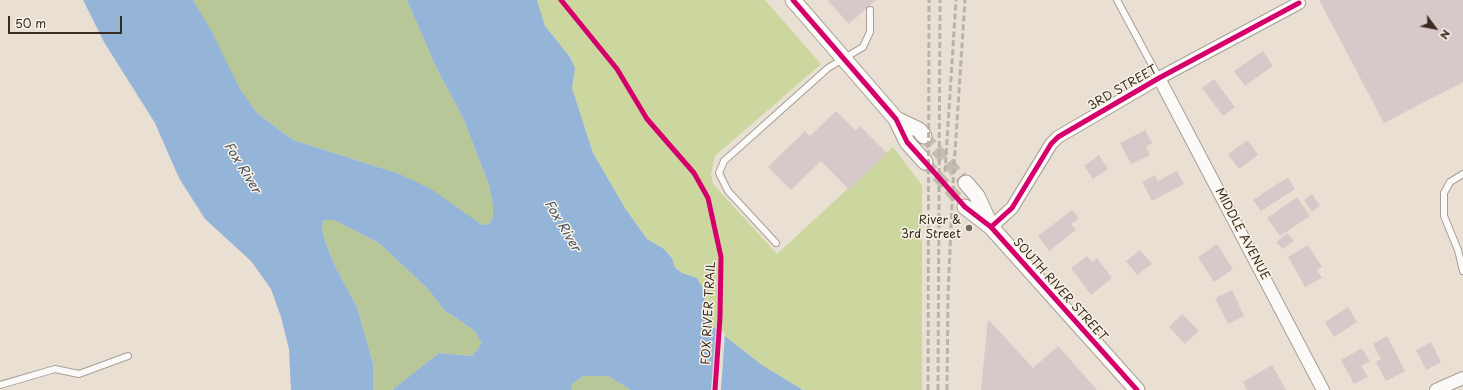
<!DOCTYPE html>
<html>
<head>
<meta charset="utf-8">
<style>
	body { margin:0 }
	#map { position:relative; width:1463px; height:390px; overflow:hidden; background:#e9e0d3; font-family:"Playpen Sans",sans-serif }
	canvas { display:block }
	.north { position:absolute; left:1415px; top:8px; width:40px; height:40px; -webkit-text-stroke:3px #f7f3e8; paint-order:stroke; rotate:122deg; font-size:11px; font-weight:700; line-height:16px; text-align:center; color:#3b2a1e }
	.north::after { content:''; display:block; margin:auto; width:14px; height:18px; background:#3b2a1e; clip-path:polygon(50% 0,100% 100%,50% 72%,0 100%) }
	.scale { position:absolute; left:8px; top:16px; width:114px; height:18px; box-sizing:border-box; border:2px solid #3b2a1e; border-top:0; padding-left:5px; font-size:12px; line-height:14px; white-space:nowrap; color:#3b2a1e; -webkit-text-stroke:3px #f7f3e8; paint-order:stroke }
</style>
</head>
<body>
<div id="map">
<canvas width="1463" height="390"></canvas>
<div class="north">N</div>
<div class="scale">50 m</div>
</div>
<script>
const ctx = document.querySelector('canvas').getContext('2d');
ctx.lineJoin = 'round';
function fillPath(path, color) {
  ctx.fillStyle = color;
  ctx.fill(path, 'evenodd');
}
function toPath(rows) {
  const path = new Path2D();
  for (const r of rows) {
    path.moveTo(r[0], r[1]);
    for (let i = 2; i < r.length; i += 2) path.lineTo(r[i], r[i + 1]);
  }
  return path;
}
function trace(path, color, width, dash) {
  ctx.strokeStyle = color;
  ctx.lineWidth = width;
  ctx.lineCap = dash ? 'butt' : 'round';
  ctx.setLineDash(dash || []);
  ctx.stroke(path);
}
function label(font, color, halo, rows, align = 'center') {
  ctx.font = font + ' "Playpen Sans",sans-serif';
  ctx.lineWidth = 3;
  ctx.setLineDash([]);
  ctx.textBaseline = 'middle';
  ctx.strokeStyle = halo;
  ctx.fillStyle = color;
  for (const [text, x, y, turn = 0] of rows) {
    ctx.save();
    ctx.translate(x, y);
    ctx.rotate((+turn || 0) * Math.PI / 180);
    ctx.textAlign = isNaN(turn) ? turn : align;
    if (halo) ctx.strokeText(text, 0, 0);
    ctx.fillText(text, 0, 0);
    ctx.restore();
  }
}
const green = toPath([
	[537,0,765,0,821,64,715,156,711,174,713,184,777,254,893,147,922,185,922,390,803,390,762,365,711,325,703,311,705,296,702,286,697,278,682,273,675,268,672,258,664,249,647,239,625,208,593,153,572,88,575,68,570,57,545,26]
]);
const forest = toPath([
	[193,0,407,0,435,65,463,118,488,182,493,205,493,217,489,224,482,225,397,173,293,140,256,112,239,87],
	[323,220,334,220,379,243,428,289,444,310,475,331,481,342,478,349,472,356,439,353,392,390,373,390,373,363,357,307,336,268,326,244,322,229],
	[583,376,608,376,631,390,572,390,571,385]
]);
const water = toPath([
	[83,0,193,0,212,32,239,87,256,112,293,140,397,173,431,189,482,225,489,224,493,217,493,205,488,182,463,118,435,65,407,0,537,0,545,26,570,57,575,68,572,88,593,153,625,208,647,239,664,249,672,258,675,268,682,273,697,278,702,286,705,296,703,311,711,325,762,365,803,390,631,390,608,376,583,376,571,385,572,390,392,390,439,353,472,356,478,349,481,342,475,331,444,310,428,289,379,243,334,220,323,220,322,229,326,244,336,268,357,307,373,363,373,390,291,390,289,349,281,317,271,289,251,261,205,219,179,178,155,123,104,42]
]);
const pier = toPath([
	[716,326,725,333,721,390,711,390]
]);
const building = toPath([
	[829,0,876,0,849,24,828,1],
	[1319,0,1463,0,1463,82,1384,123],
	[1263,51,1273,66,1245,86,1234,71],
	[1214,79,1235,107,1223,116,1202,88],
	[836,111,856,131,860,126,887,153,849,190,821,161,791,190,768,167,805,131,810,136],
	[1145,130,1152,143,1146,147,1150,155,1131,164,1120,143],
	[1248,140,1258,155,1239,169,1228,154],
	[1099,155,1108,169,1093,179,1084,166],
	[1177,171,1184,184,1152,201,1142,182,1155,175,1158,181],
	[1288,177,1295,189,1261,211,1253,200],
	[1312,194,1320,206,1312,212,1304,200],
	[1297,197,1310,216,1280,236,1267,218],
	[1072,210,1079,218,1071,224,1076,230,1049,251,1038,236],
	[1287,233,1294,241,1283,249,1276,242],
	[1217,244,1233,269,1214,282,1198,257],
	[1308,245,1322,267,1317,270,1322,278,1305,287,1288,257],
	[1140,250,1152,264,1137,275,1126,261],
	[1087,256,1092,262,1097,258,1112,278,1091,295,1071,268],
	[1232,290,1244,316,1228,324,1215,298],
	[1348,307,1357,322,1334,337,1325,322],
	[1182,314,1199,331,1185,344,1169,327],
	[988,319,1033,368,1058,346,1097,390,981,390],
	[1387,336,1405,371,1386,381,1376,362,1381,359,1373,344],
	[1431,342,1441,362,1426,370,1416,350],
	[1362,348,1370,361,1361,366,1368,377,1354,384,1341,360],
	[1272,365,1286,390,1247,390,1243,382]
]);
const minorTunnel = toPath([
	[924,136,966,183],
	[925,162,965,207]
]);
const service = toPath([
	[1117,0,1159,78],
	[1463,174,1450,182,1444,193,1444,216,1458,250,1463,271],
	[776,243,728,191,719,173,724,161,828,68,863,47,870,32,870,10],
	[0,385,55,369,79,374,128,356]
]);
const minor = toPath([
	[1159,78,1323,390],
	[991,227,1012,208,1051,144,1058,137,1159,78,1299,3],
	[1436,390,1463,378]
]);
const tertiary = toPath([
	[793,0,896,119,907,142,925,162],
	[896,119,919,130,924,136],
	[966,183,977,196,990,224],
	[965,207,991,227,1137,390]
]);
const rail = toPath([
	[945,172,956,0],
	[928,390,929,0],
	[938,390,940,0],
	[947,390,948,294,953,183,965,0]
]);
const cycleway = toPath([
	[561,0,617,69,647,119,694,173,708,198,721,257,720,317,715,390],
	[793,0,896,119,907,142,925,162,965,207,991,227,1137,390],
	[991,227,1012,208,1051,144,1058,137,1159,78,1299,3]
]);
const markers = [
	[969,228,4,"#786a5d"]
];
const streetNames = [
	["3RD STREET",1123,88,-30],
	["MIDDLE AVENUE",1242,234,62],
	["SOUTH RIVER STREET",1060,290,48],
	["FOX RIVER TRAIL",709,313,-87]
];
const poiNames = [
	["River &",961,221],
	["3rd Street",961,235]
];
const waterNames = [
	["Fox River",242,168,58],
	["Fox River",562,226,59]
];
fillPath(green, '#ccd79f');
fillPath(forest, '#b8c797');
fillPath(water, '#94b4d8');
fillPath(pier, '#e9e0d3');
fillPath(building, '#d7c9ca');
trace(minorTunnel, '#c6bcaf', 12, [12, 6]);
trace(service, '#a69f96', 8);
trace(minor, '#a69f96', 14);
trace(tertiary, '#a69f96', 17);
trace(service, '#fcfaf8', 6);
trace(minor, '#fcfaf8', 12);
trace(tertiary, '#fcfaf8', 15);
trace(rail, '#b6b3af', 3, [6, 3]);
trace(cycleway, '#d6006c', 5);
for (const [x, y, r, color] of markers) {
  const dot = new Path2D();
  dot.arc(x, y, r, 0, 2 * Math.PI);
  ctx.fillStyle = color;
  ctx.fill(dot);
  trace(dot, '#f7f3e8', 1.5);
}
label('12px', '#3b2a1e', '#f7f3e8', streetNames);
label('12px', '#3b2a1e', '#f7f3e8', poiNames, 'right');
label('italic 13px', '#4d5460', '#f7f3e8', waterNames);
</script>
</body>
</html>
